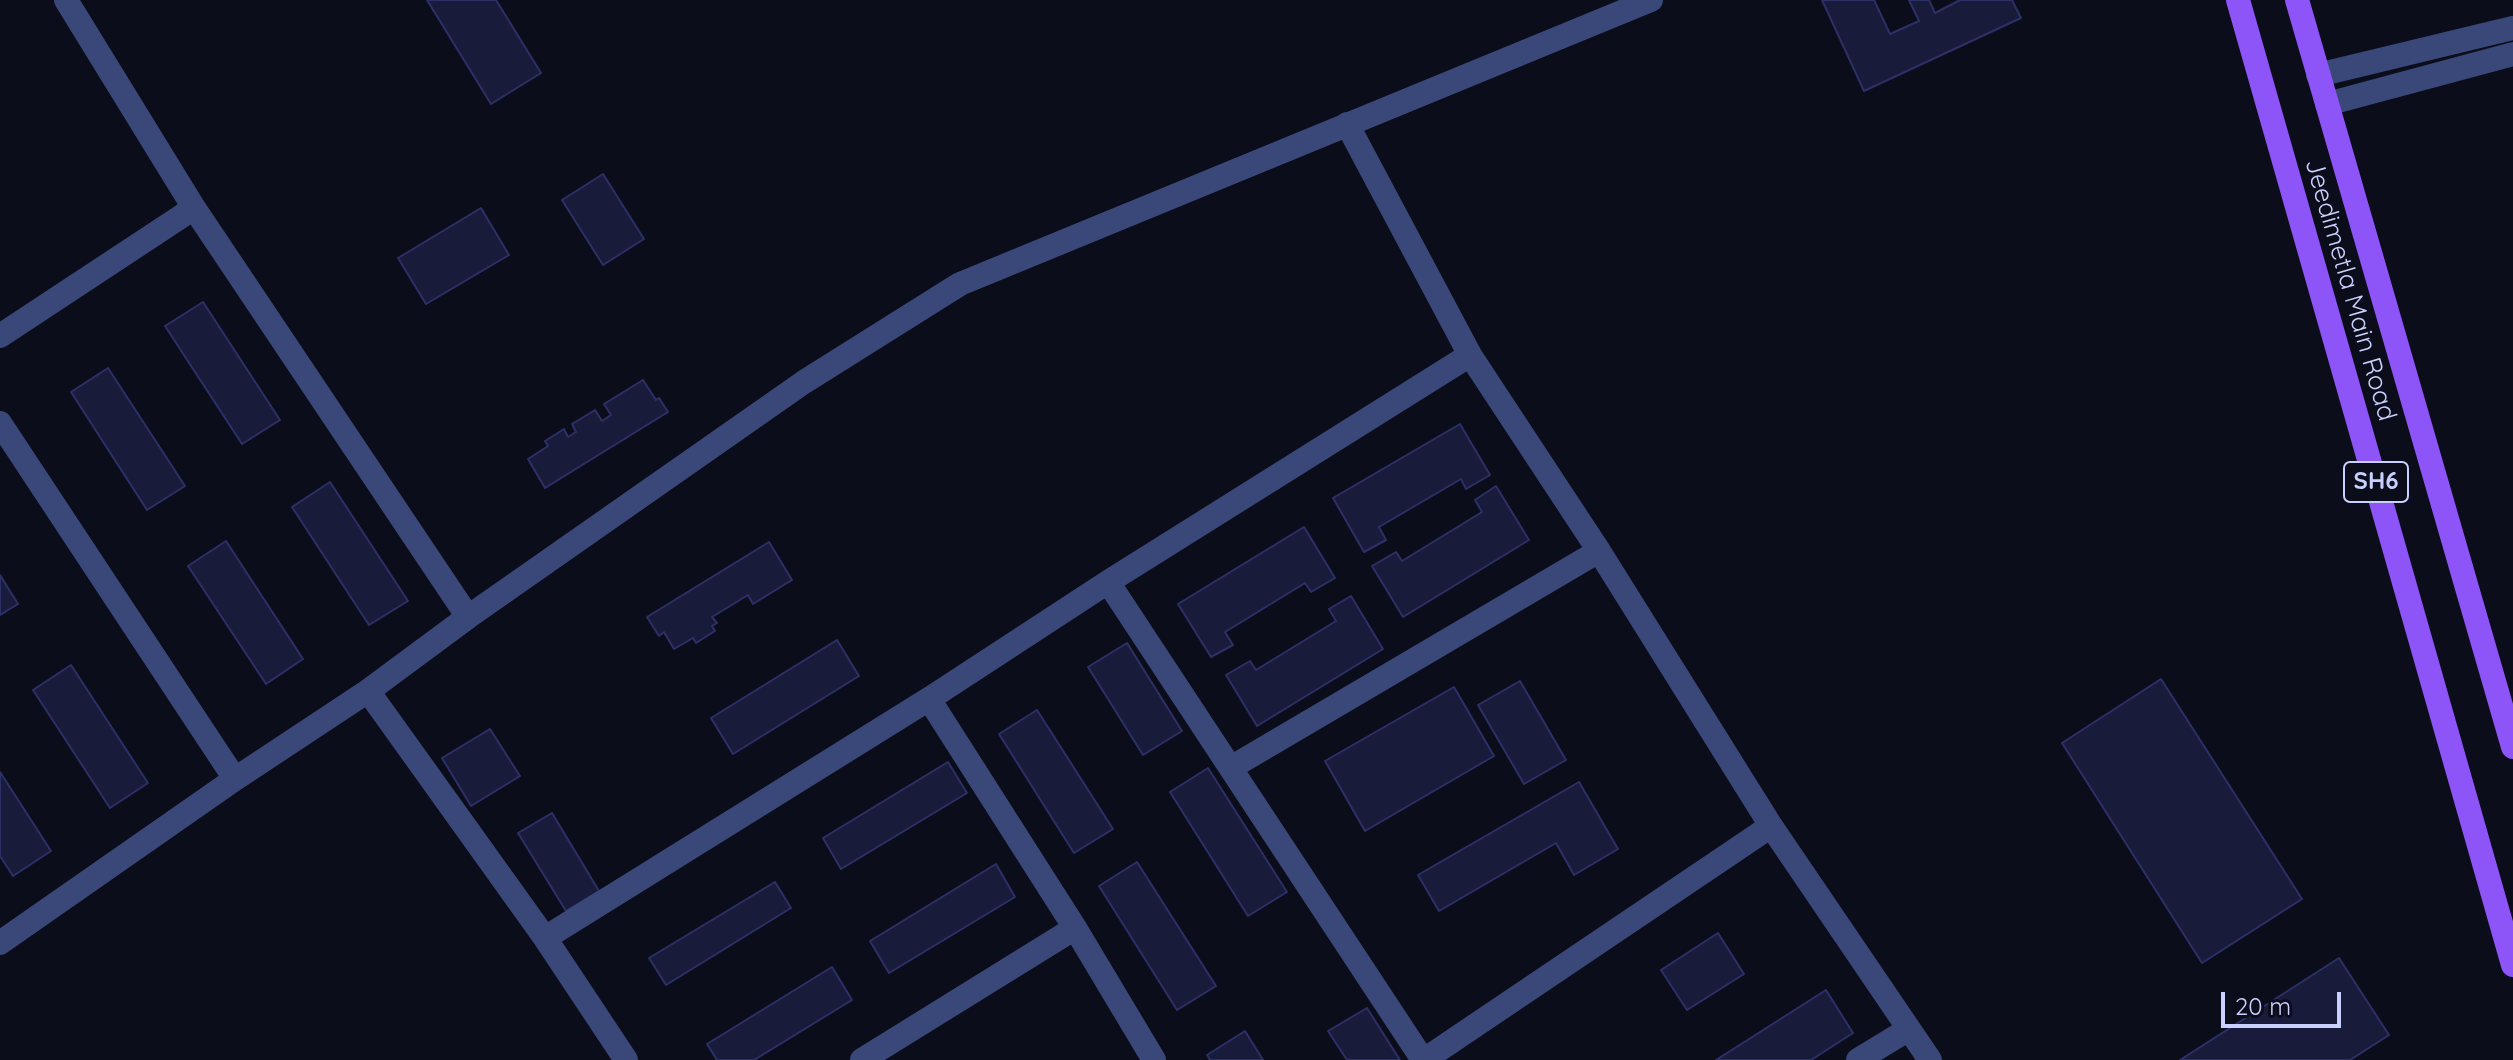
<!DOCTYPE html>
<html>
<head>
<meta charset="utf-8">
<style>
	body { margin:0 }
	#map { position:relative; width:2513px; height:1060px; overflow:hidden; background:#0c0d1b; font-family:Quicksand,sans-serif }
	canvas { display:block }
	.scale { position:absolute; left:2221px; top:992px; width:120px; height:36px; box-sizing:border-box; border:4px solid #c8d0fd; border-top:0; padding-left:10px; font-size:24px; line-height:28px; white-space:nowrap; color:#c8d0fd; -webkit-text-stroke:6px #0c0d1b; paint-order:stroke }
</style>
</head>
<body>
<div id="map">
<canvas width="2513" height="1060"></canvas>
<div class="scale">20 m</div>
</div>
<script>
const ctx = document.querySelector('canvas').getContext('2d');
ctx.lineJoin = 'round';
function fillPath(path, color) {
  ctx.fillStyle = color;
  ctx.fill(path, 'evenodd');
}
function toPath(rows) {
  const path = new Path2D();
  for (const r of rows) {
    path.moveTo(r[0], r[1]);
    for (let i = 2; i < r.length; i += 2) path.lineTo(r[i], r[i + 1]);
  }
  return path;
}
function trace(path, color, width, dash) {
  ctx.strokeStyle = color;
  ctx.lineWidth = width;
  ctx.lineCap = dash ? 'butt' : 'round';
  ctx.setLineDash(dash || []);
  ctx.stroke(path);
}
function label(font, color, halo, rows, align = 'center') {
  ctx.font = font + ' Quicksand,sans-serif';
  ctx.lineWidth = 6;
  ctx.setLineDash([]);
  ctx.textBaseline = 'middle';
  ctx.strokeStyle = halo;
  ctx.fillStyle = color;
  for (const [text, x, y, turn = 0] of rows) {
    ctx.save();
    ctx.translate(x, y);
    ctx.rotate((+turn || 0) * Math.PI / 180);
    ctx.textAlign = isNaN(turn) ? turn : align;
    if (halo) ctx.strokeText(text, 0, 0);
    ctx.fillText(text, 0, 0);
    ctx.restore();
  }
}
const building = toPath([
	[427,0,496,0,541,73,491,104,427,0],
	[1822,0,1874,0,1890,34,1919,21,1909,0,1929,0,1935,13,1960,0,2012,0,2021,18,1864,91,1822,0],
	[603,174,644,239,603,265,562,200,603,174],
	[481,208,509,255,426,304,398,258,481,208],
	[203,302,280,420,242,444,165,326,203,302],
	[108,368,185,486,147,510,71,392,108,368],
	[643,380,656,400,659,398,668,412,545,488,528,459,548,446,545,441,564,429,568,437,576,432,572,424,595,410,602,421,611,415,604,404,643,380],
	[1460,424,1490,475,1466,489,1461,479,1379,527,1386,540,1364,552,1333,498,1460,424],
	[330,482,408,601,369,625,292,507,330,482],
	[1496,486,1529,540,1403,617,1372,566,1396,552,1402,561,1482,512,1475,500,1496,486],
	[1304,527,1335,578,1311,592,1305,583,1225,632,1233,645,1211,657,1178,604,1304,527],
	[226,541,303,659,266,684,188,566,226,541],
	[769,542,792,580,753,604,748,595,712,617,717,623,712,626,715,631,696,643,693,638,674,649,664,632,659,636,647,617,769,542],
	[0,575,18,604,0,615,0,575],
	[1351,596,1383,649,1257,726,1226,675,1250,661,1256,670,1336,621,1329,609,1351,596],
	[837,640,859,676,733,754,711,718,837,640],
	[1127,643,1182,731,1143,755,1088,667,1127,643],
	[71,665,148,783,110,808,33,690,71,665],
	[2161,679,2302,899,2202,963,2062,743,2161,679],
	[1520,681,1566,760,1524,784,1478,705,1520,681],
	[1454,687,1494,756,1365,831,1325,761,1454,687],
	[1037,710,1113,829,1074,853,999,734,1037,710],
	[490,729,520,776,471,806,442,758,490,729],
	[948,762,967,793,841,869,823,838,948,762],
	[1208,768,1287,892,1248,916,1170,792,1208,768],
	[0,772,51,851,13,876,0,856,0,772],
	[1579,782,1618,849,1574,875,1556,843,1439,911,1418,875,1579,782],
	[552,813,599,891,566,911,518,833,552,813],
	[1137,862,1216,986,1177,1010,1099,886,1137,862],
	[996,864,1015,897,889,973,870,941,996,864],
	[775,882,791,908,666,985,649,958,775,882],
	[1718,933,1744,974,1687,1010,1661,970,1718,933],
	[2339,958,2389,1035,2350,1060,2180,1060,2339,958],
	[832,967,852,1000,754,1060,717,1060,707,1044,832,967],
	[1826,990,1853,1033,1811,1060,1716,1060,1826,990],
	[1367,1008,1400,1060,1347,1060,1328,1031,1367,1008],
	[1245,1031,1263,1060,1210,1060,1207,1055,1245,1031]
]);
const minor = toPath([
	[66,0,194,208,468,617],
	[2318,75,2513,28],
	[2327,104,2513,54],
	[1347,124,1470,355,1599,551,1771,826,1930,1060],
	[0,336,194,208],
	[0,423,235,779],
	[1108,582,1423,1060],
	[368,691,545,938,626,1060],
	[929,699,1075,928,1154,1060],
	[1232,767,1599,551],
	[545,938,929,699,1108,582,1470,355],
	[0,943,235,779,368,691,468,617,804,382,960,284,1651,0],
	[862,1060,1075,928],
	[1424,1060,1771,826],
	[1858,1060,1909,1029]
]);
const major = toPath([
	[2238,0,2513,965],
	[2297,0,2513,747]
]);
const shields = [
	[2376,482,64]
];
const shieldNames = [
	["SH6",2376,482]
];
const streetNames = [
	["Jeedimetla Main Road",2350,290,74]
];
fillPath(building, '#191b3b');
trace(building, '#2c3066', 2);
trace(minor, '#394878', 24);
trace(major, '#8d54f7', 24);
for (const [x, y, w] of shields) {
  const box = new Path2D();
  box.roundRect(x - w / 2, y - 20, w, 40, 6);
  ctx.fillStyle = '#0c0d1b';
  ctx.fill(box);
  trace(box, '#c8d0fd', 2);
}
label('bold 24px', '#c8d0fd', null, shieldNames);
label('26px', '#c8d0fd', '#0c0d1b', streetNames);
</script>
</body>
</html>
